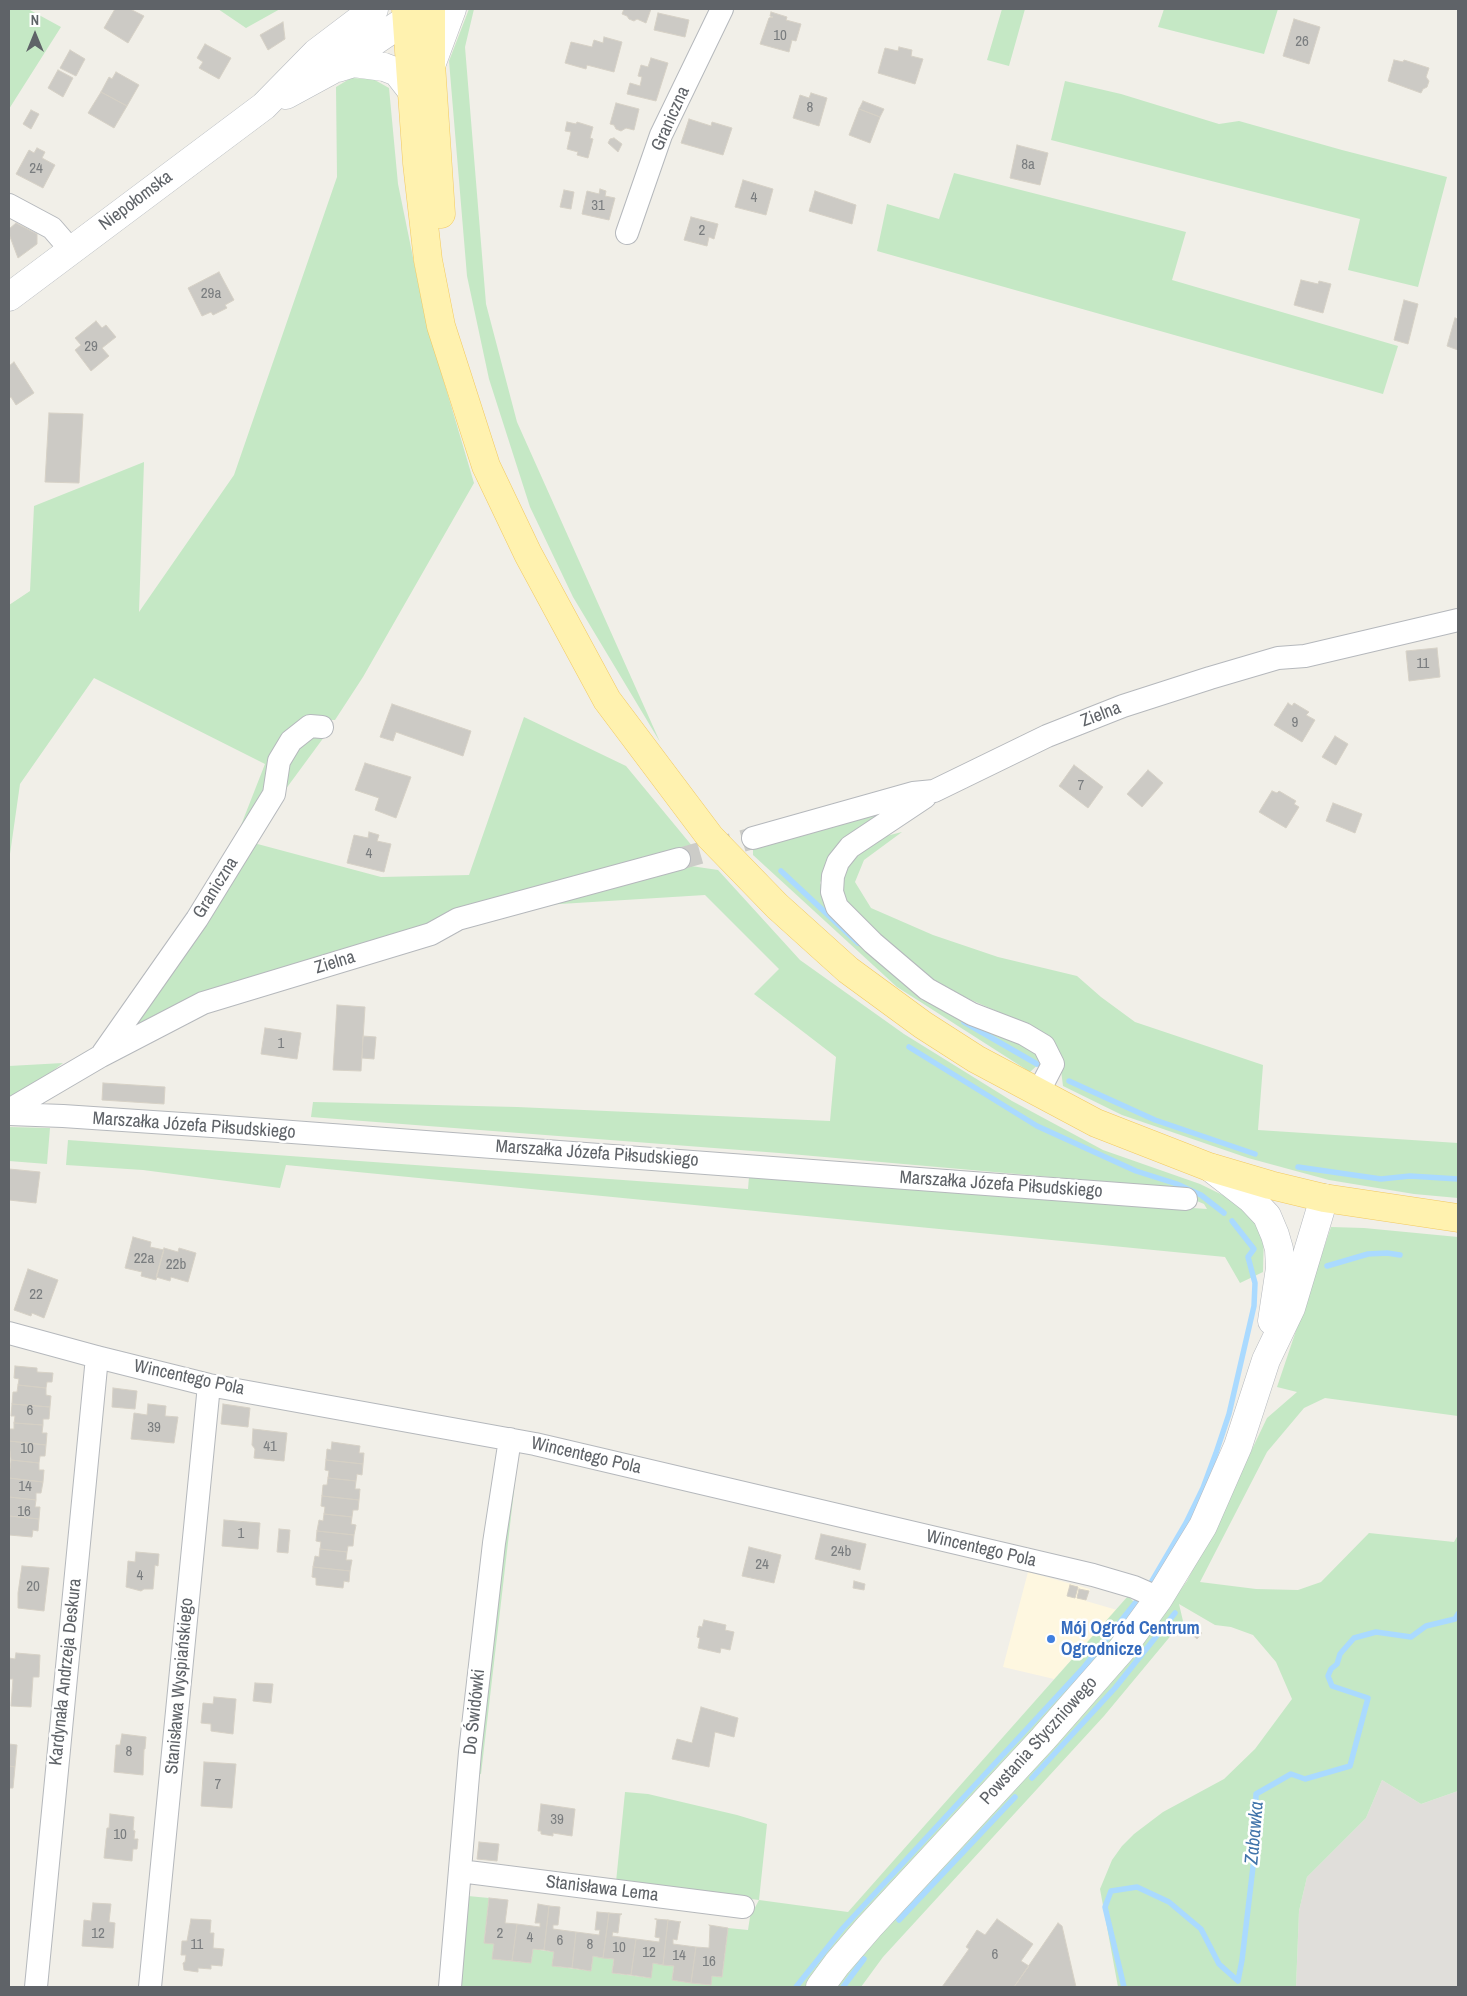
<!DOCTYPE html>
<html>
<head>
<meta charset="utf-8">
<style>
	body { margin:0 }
	#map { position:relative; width:1467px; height:1996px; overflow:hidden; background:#f1efe8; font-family:"Archivo Narrow",sans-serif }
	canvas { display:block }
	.frame { position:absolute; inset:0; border:10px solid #5f6368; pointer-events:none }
	.north { position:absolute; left:10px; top:10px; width:50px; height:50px; -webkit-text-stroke:4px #fff; paint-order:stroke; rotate:0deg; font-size:14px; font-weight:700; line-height:20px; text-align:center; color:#5f6368 }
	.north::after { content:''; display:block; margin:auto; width:18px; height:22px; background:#5f6368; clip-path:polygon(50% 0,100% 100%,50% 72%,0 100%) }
</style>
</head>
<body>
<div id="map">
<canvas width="1467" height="1996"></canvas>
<div class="frame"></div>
<div class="north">N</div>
</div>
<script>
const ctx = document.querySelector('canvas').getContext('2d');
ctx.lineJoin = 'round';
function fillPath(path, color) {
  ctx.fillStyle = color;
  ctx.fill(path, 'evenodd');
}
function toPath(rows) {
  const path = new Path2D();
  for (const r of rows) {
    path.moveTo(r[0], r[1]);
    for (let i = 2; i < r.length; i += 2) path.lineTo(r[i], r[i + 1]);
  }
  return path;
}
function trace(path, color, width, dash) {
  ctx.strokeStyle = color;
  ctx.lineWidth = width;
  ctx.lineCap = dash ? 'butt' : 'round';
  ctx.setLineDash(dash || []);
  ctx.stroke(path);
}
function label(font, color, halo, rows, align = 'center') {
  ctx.font = font + ' "Archivo Narrow",sans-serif';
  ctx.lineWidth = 5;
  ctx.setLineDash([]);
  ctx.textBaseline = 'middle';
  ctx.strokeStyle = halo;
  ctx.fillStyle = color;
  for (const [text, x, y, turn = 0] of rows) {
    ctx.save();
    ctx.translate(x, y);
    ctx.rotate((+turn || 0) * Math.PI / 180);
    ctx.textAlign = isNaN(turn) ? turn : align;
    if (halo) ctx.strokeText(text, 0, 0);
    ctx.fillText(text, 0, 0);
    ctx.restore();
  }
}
const commercial = toPath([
	[1028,1572,1090,1589,1086,1601,1117,1610,1054,1679,1003,1667]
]);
const industrial = toPath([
	[1382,1780,1421,1804,1458,1791,1458,1987,1296,1987,1299,1911,1307,1877,1366,1818]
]);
const green = toPath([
	[9,9,28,9,61,27,9,109],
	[218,9,280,9,246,28],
	[469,9,474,9,465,47,486,304,517,422,660,742,573,597,530,507,489,379,467,276,449,61],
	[1002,9,1025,9,1009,66,987,60],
	[1164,9,1278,9,1264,54,1158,27],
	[351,78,373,79,389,88,398,184,426,321,474,483,363,677,335,720,301,719,265,790,236,838,265,764,94,678,20,784,9,861,9,605,30,591,34,506,144,462,139,612,234,475,337,177,336,87],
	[1065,81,1121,94,1219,124,1239,121,1342,150,1447,177,1418,287,1348,270,1360,219,1051,140],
	[954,173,1186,232,1172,280,1398,346,1383,394,877,251,887,204,939,219],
	[524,717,626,766,693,847,508,900,127,1032,250,842,381,877,469,875],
	[327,733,277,801,298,740],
	[897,807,831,859,820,883,832,910,903,979,1034,1048,1042,1061,1030,1072,897,987,753,855,753,846],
	[902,832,864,860,855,882,871,908,933,935,998,957,1077,976,1101,997,1135,1022,1263,1065,1258,1130,1458,1143,1458,1198,1414,1194,1329,1180,1248,1158,1122,1115,1063,1086,1059,1054,1040,1030,923,979,844,900,841,879,850,858,874,839],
	[691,859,691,866,718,870,800,960,904,1034,1012,1101,1103,1150,1200,1184,1245,1206,1264,1228,1263,1272,1240,1283,1225,1257,286,1165,280,1188,143,1170,66,1165,68,1140,748,1189,749,1177,1207,1209,1204,1204,1164,1187,779,1153,311,1117,313,1102,517,1107,830,1121,836,1057,754,994,779,969,705,895,544,905,543,901],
	[63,1063,15,1100,9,1100,9,1066],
	[9,1127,50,1128,47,1164,9,1161],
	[1331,1227,1364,1228,1458,1237,1458,1416,1325,1398,1304,1408,1267,1452,1200,1582,1256,1589,1298,1590,1321,1582,1369,1533,1454,1542,1458,1535,1458,1791,1421,1804,1382,1780,1366,1818,1307,1877,1299,1911,1296,1987,1118,1987,1100,1889,1112,1860,1122,1846,1134,1834,1163,1812,1224,1779,1255,1749,1292,1699,1276,1662,1253,1635,1231,1627,1215,1625,1179,1604,1183,1621,1104,1716,883,1957,861,1987,833,1987,1158,1621,1187,1581,1219,1518,1267,1418,1297,1392,1277,1387],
	[519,1448,481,1774,474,1773,483,1668],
	[1128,1596,1140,1608,1070,1693,831,1953,805,1987,459,1987,468,1896,489,1898,484,1942,494,1944,493,1959,531,1963,533,1949,554,1952,553,1966,591,1971,593,1956,614,1959,612,1973,650,1978,653,1963,674,1966,672,1980,710,1985,712,1976,722,1977,728,1928,748,1930,750,1917,759,1900,616,1882,625,1792,648,1794,737,1815,767,1824,759,1900,848,1912]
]);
const stream = toPath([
	[781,871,858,943],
	[964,1022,1037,1064],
	[909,1047,1037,1126,1136,1171,1177,1184,1201,1195,1224,1213],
	[1069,1081,1155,1120,1255,1154],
	[1298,1167,1381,1179,1410,1176,1458,1179],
	[1327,1266,1368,1254,1387,1253,1400,1255],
	[1152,1581,1186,1523,1203,1488,1216,1453,1229,1414,1254,1306,1255,1283,1248,1257,1254,1249,1232,1221],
	[1032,1778,1115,1688,1175,1613],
	[899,1920,1015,1797],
	[796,1987,843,1928,1084,1667,1136,1602],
	[843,1987,864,1959],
	[1124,1987,1105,1907,1111,1891,1137,1887,1169,1902,1201,1929,1219,1964,1238,1981,1242,1960,1255,1850,1256,1794,1291,1774,1305,1779,1350,1766,1368,1698,1332,1686,1328,1676,1331,1669,1337,1664,1340,1654,1354,1638,1376,1632,1411,1637,1426,1626,1455,1619,1458,1614]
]);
const building = toPath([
	[115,9,130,9,144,16,128,43,104,28,115,9],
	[624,9,651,9,646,23,637,19,634,21,629,19,627,16,622,14,624,9],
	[771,12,787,17,786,20,801,24,796,41,792,40,789,52,760,44,769,18,773,17,770,16,771,12],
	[658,13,689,20,685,37,654,30,658,13],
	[1294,19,1320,27,1309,64,1283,56,1294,19],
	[283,22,285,39,268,50,260,35,283,22],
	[604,37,622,42,614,72,587,65,586,69,565,63,571,42,592,47,594,40,603,43,604,37],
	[205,44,231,58,219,79,199,68,203,62,197,58,205,44],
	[899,47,912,50,911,56,923,59,915,84,878,73,885,48,898,51,899,47],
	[70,50,85,59,76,76,60,68,70,50],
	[651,58,668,63,656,101,627,94,630,83,640,86,642,77,638,76,641,65,648,67,651,58],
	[1394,60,1403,62,1404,60,1429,68,1426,77,1429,81,1427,87,1423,89,1421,93,1388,81,1394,60],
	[58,70,73,78,63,97,48,88,58,70],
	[116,72,139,85,127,106,101,92,109,77,112,79,116,72],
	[101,92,127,106,114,128,88,113,101,92],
	[811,93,827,98,819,126,793,118,800,95,809,98,811,93],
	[863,101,884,109,880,117,859,109,863,101],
	[616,103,639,109,634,130,626,128,621,131,616,129,614,125,610,124,616,103],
	[859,109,880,117,870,143,849,135,859,109],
	[31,110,39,114,31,129,23,124,31,110],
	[689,119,711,126,712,122,732,128,723,155,681,143,689,119],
	[567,122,576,124,577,122,593,127,590,138,593,139,588,158,577,155,578,152,567,149,571,132,565,131,567,122],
	[614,138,622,144,618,152,608,143,610,139,614,138],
	[1017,145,1048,153,1040,185,1010,178,1017,145],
	[37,148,45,152,42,158,55,165,43,188,16,174,29,150,34,153,37,148],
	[743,180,773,189,766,215,735,207,743,180],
	[600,189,606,191,605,196,615,198,609,220,582,214,587,191,599,194,600,189],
	[564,190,574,192,571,209,560,207,564,190],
	[815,191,856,205,852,224,809,211,815,191],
	[691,217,718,224,714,239,709,237,707,246,684,240,691,217],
	[16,223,37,234,37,244,18,258,9,234,9,229,16,223],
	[219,272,234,300,225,305,227,308,213,315,211,312,202,316,188,288,219,272],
	[1301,280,1318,284,1319,281,1331,284,1323,313,1294,305,1301,280],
	[1404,300,1418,304,1408,344,1394,340,1404,300],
	[1455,318,1458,319,1458,350,1447,346,1455,318],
	[96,321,102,328,106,325,116,337,102,348,109,356,91,371,75,350,81,345,75,338,96,321],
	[14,362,34,393,16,405,11,397,9,398,9,366,14,362],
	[49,413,83,414,79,483,45,482,49,413],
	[1437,648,1440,677,1409,681,1406,651,1437,648],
	[1288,703,1292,706,1294,703,1309,712,1306,715,1315,720,1302,742,1274,725,1288,703],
	[392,704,471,731,463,756,396,732,393,741,380,737,392,704],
	[1335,736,1348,744,1336,765,1322,757,1335,736],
	[365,763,411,777,396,818,375,810,379,798,355,790,365,763],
	[1074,765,1103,787,1088,808,1059,786,1074,765],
	[1148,770,1163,783,1142,807,1127,794,1148,770],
	[1272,791,1277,793,1279,791,1296,801,1294,804,1299,807,1286,828,1259,812,1272,791],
	[1333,803,1362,814,1355,833,1326,821,1333,803],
	[369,832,379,835,377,841,391,844,384,872,347,863,354,835,368,838,369,832],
	[337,1005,365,1007,361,1071,333,1070,337,1005],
	[265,1028,301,1033,297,1059,261,1054,265,1028],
	[363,1036,376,1037,374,1059,362,1058,363,1036],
	[103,1083,165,1087,164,1104,102,1100,103,1083],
	[9,1169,40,1172,36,1203,9,1200,9,1169],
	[133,1237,151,1242,150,1247,164,1250,156,1280,141,1276,142,1272,125,1268,133,1237],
	[164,1248,178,1252,179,1248,196,1253,188,1282,171,1277,170,1281,156,1277,164,1248],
	[28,1269,58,1280,44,1318,32,1313,31,1316,14,1310,28,1269],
	[15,1366,37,1368,37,1372,53,1373,52,1382,47,1382,46,1388,18,1385,19,1379,14,1378,15,1366],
	[18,1385,46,1388,46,1395,51,1396,50,1407,12,1404,13,1392,17,1392,18,1385],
	[113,1388,137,1391,135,1409,112,1407,113,1388],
	[12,1404,50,1407,49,1419,43,1419,43,1425,14,1423,15,1416,11,1416,12,1404],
	[148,1404,166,1406,165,1416,178,1417,174,1443,131,1439,134,1413,147,1415,148,1404],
	[223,1404,250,1408,248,1427,221,1424,223,1404],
	[14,1423,43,1425,42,1433,47,1433,46,1445,9,1441,9,1429,14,1429,14,1423],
	[253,1429,287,1433,284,1461,254,1458,255,1449,252,1445,253,1429],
	[9,1441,46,1445,45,1456,40,1456,39,1463,11,1460,9,1441],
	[332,1442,360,1446,359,1453,364,1453,363,1464,326,1460,327,1449,331,1450,332,1442],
	[11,1460,39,1463,39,1470,44,1470,43,1482,9,1478,11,1460],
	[326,1460,363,1464,362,1475,357,1474,356,1481,328,1478,329,1471,325,1470,326,1460],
	[9,1478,43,1482,41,1493,36,1493,36,1500,9,1497,9,1478],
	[328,1478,356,1481,355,1489,360,1489,359,1500,322,1496,323,1485,327,1485,328,1478],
	[322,1496,359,1500,358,1510,353,1510,352,1517,324,1514,325,1507,321,1506,322,1496],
	[9,1497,36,1500,35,1507,40,1507,39,1519,9,1516,9,1497],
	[324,1514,352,1517,351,1524,356,1525,354,1535,317,1531,319,1520,323,1521,324,1514],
	[9,1516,39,1519,38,1531,33,1530,32,1537,9,1535,9,1516],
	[224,1520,260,1523,258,1549,222,1546,224,1520],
	[279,1529,290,1530,288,1553,277,1552,279,1529],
	[317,1531,354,1535,353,1546,348,1546,347,1552,320,1549,321,1542,316,1541,317,1531],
	[821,1534,866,1544,860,1570,815,1559,821,1534],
	[749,1547,781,1555,774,1583,742,1576,749,1547],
	[320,1549,347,1552,346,1560,352,1560,350,1571,313,1567,315,1556,319,1557,320,1549],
	[136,1552,159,1554,158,1566,155,1565,153,1589,144,1589,141,1591,126,1587,128,1561,135,1562,136,1552],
	[22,1566,49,1568,44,1611,18,1608,18,1593,22,1566],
	[313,1567,350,1571,349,1582,344,1581,343,1588,316,1585,316,1578,312,1577,313,1567],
	[854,1581,865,1584,864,1590,853,1588,854,1581],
	[1070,1585,1078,1587,1075,1598,1067,1596,1070,1585],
	[1079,1589,1089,1591,1086,1600,1077,1598,1079,1589],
	[704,1620,726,1625,725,1630,734,1632,730,1650,721,1648,720,1653,698,1648,700,1638,697,1637,699,1626,702,1627,704,1620],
	[1192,1625,1202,1633,1197,1639,1187,1630,1192,1625],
	[16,1653,40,1655,39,1677,33,1677,31,1707,11,1706,13,1679,9,1679,9,1658,15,1659,16,1653],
	[255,1683,273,1684,271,1703,253,1701,255,1683],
	[214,1697,236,1699,233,1734,211,1731,211,1724,201,1723,203,1703,213,1704,214,1697],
	[701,1707,738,1718,734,1737,715,1732,709,1767,672,1759,677,1739,692,1743,701,1707],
	[122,1734,146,1737,145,1749,144,1749,143,1775,114,1772,116,1745,120,1745,122,1734],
	[9,1744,17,1745,15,1767,9,1766,9,1744],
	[204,1762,236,1764,232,1808,201,1806,204,1762],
	[9,1766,15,1767,13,1788,9,1788,9,1766],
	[541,1804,575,1809,572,1836,553,1833,553,1836,541,1834,541,1831,538,1831,541,1804],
	[110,1814,134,1817,133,1830,135,1831,134,1839,138,1839,137,1849,133,1849,132,1861,104,1858,107,1828,109,1828,110,1814],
	[479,1842,499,1844,497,1861,477,1859,479,1842],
	[489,1898,508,1900,505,1923,517,1924,512,1961,492,1959,494,1944,484,1943,489,1898],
	[93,1903,111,1904,109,1922,115,1923,113,1948,82,1946,84,1920,91,1921,93,1903],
	[538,1904,549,1906,544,1950,533,1949,531,1963,512,1961,517,1924,540,1927,540,1923,535,1923,538,1904],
	[549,1906,560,1907,558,1925,553,1925,553,1929,576,1932,572,1968,552,1966,554,1952,544,1950,549,1906],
	[597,1912,609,1913,603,1958,593,1956,591,1971,572,1968,576,1932,599,1935,600,1930,595,1930,597,1912],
	[609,1913,622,1914,620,1915,618,1933,613,1932,612,1936,636,1939,631,1975,612,1973,614,1959,603,1958,609,1913],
	[191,1919,211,1920,210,1933,214,1933,213,1948,224,1949,222,1966,211,1965,211,1969,198,1968,198,1972,184,1970,183,1963,185,1962,186,1955,181,1955,182,1941,187,1941,191,1919],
	[655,1919,668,1920,663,1965,653,1963,651,1978,631,1975,636,1939,659,1942,660,1938,655,1937,657,1919,655,1919],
	[997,1919,1033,1944,1021,1961,1029,1966,1014,1987,942,1987,969,1949,966,1947,977,1930,985,1935,997,1919],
	[668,1920,681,1922,680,1922,677,1940,673,1939,673,1944,696,1947,691,1983,672,1980,674,1966,663,1965,668,1920],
	[1058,1923,1062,1926,1076,1987,1014,1987,1058,1923],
	[709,1925,728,1928,722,1977,712,1976,711,1985,691,1983,696,1947,709,1948,710,1926,709,1925]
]);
const streetTunnel = toPath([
	[679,859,753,838]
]);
const street = toPath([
	[9,205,52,228,71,250],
	[627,233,661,135,722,9],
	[925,797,850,847,838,862,833,876,832,892,837,907,873,943,927,989,972,1014,1024,1034,1044,1046,1053,1064,1038,1093],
	[753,838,913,793,934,791,1047,736,1123,706,1210,678,1278,658,1305,656,1458,620],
	[103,1053,197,919,274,794,279,761,291,741,310,726,322,727],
	[9,1110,101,1056,203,1003,431,934,458,919,679,859],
	[9,1114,63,1116,212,1126,1186,1199],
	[9,1333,97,1357,209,1385,535,1444,1093,1575,1134,1587,1159,1598],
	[460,1871,743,1907],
	[36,1987,97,1357],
	[150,1987,209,1385],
	[450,1987,470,1752,494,1543,510,1439]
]);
const secondary = toPath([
	[432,63,452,9],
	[338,68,354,63,384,67,397,72,411,90],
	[286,95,332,70,422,9],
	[9,297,264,106,316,53,374,9],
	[1211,1168,1251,1199,1267,1216,1275,1235,1279,1249,1280,1268,1272,1321],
	[820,1987,837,1964,869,1927,1043,1739,1122,1649,1159,1598,1203,1526,1238,1446,1266,1360,1291,1308,1324,1198]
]);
const primary = toPath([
	[406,9,417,163,428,260,441,326,486,466,528,554,607,700,710,837,777,906,848,970,923,1025,976,1059,1096,1123,1209,1167,1270,1185,1324,1198,1458,1218],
	[431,9,431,64,441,214]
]);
const markers = [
	[1051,1639,5,"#3f7fe0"]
];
const numberNames = [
	["10",780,36],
	["26",1302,42],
	["8",810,108],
	["8a",1028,165],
	["24",36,169],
	["4",754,198],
	["31",598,206],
	["2",702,231],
	["29a",211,294],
	["29",91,347],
	["11",1423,664],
	["9",1295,723],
	["7",1081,786],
	["4",369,854],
	["1",281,1044],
	["22a",144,1259],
	["22b",176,1265],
	["22",36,1295],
	["6",30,1411],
	["39",154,1428],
	["41",270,1447],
	["10",27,1449],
	["14",25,1487],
	["16",24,1512],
	["1",241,1534],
	["24b",841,1552],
	["24",762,1565],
	["4",140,1576],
	["20",33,1587],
	["8",129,1752],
	["7",218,1785],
	["39",557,1820],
	["10",120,1835],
	["12",98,1934],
	["2",500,1934],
	["4",530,1938],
	["6",560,1941],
	["11",197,1945],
	["8",590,1945],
	["10",619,1948],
	["12",649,1953],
	["6",995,1955],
	["14",679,1956],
	["16",709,1962]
];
const streetNames = [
	["Graniczna",671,119,-66],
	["Niepołomska",136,201,-37],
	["Zielna",1101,715,-21],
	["Graniczna",216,888,-58],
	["Zielna",335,963,-17],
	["Marszałka Józefa Piłsudskiego",194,1126,4],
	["Marszałka Józefa Piłsudskiego",597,1154,4],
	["Marszałka Józefa Piłsudskiego",1001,1185,4],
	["Wincentego Pola",189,1378,12],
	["Wincentego Pola",586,1456,13],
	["Wincentego Pola",981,1549,13],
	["Kardynała Andrzeja Deskura",66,1672,-84],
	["Stanisława Wyspiańskiego",180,1686,-85],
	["Do Świdówki",475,1712,-84],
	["Powstania Styczniowego",1039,1741,-48],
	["Stanisława Lema",602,1889,7]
];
const shopNames = [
	["Mój Ogród Centrum",1061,1629],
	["Ogrodnicze",1061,1650]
];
const waterNames = [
	["Zabawka",1255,1833,-85]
];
fillPath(commercial, '#fef7e0');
fillPath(industrial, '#e0deda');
fillPath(green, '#c5e8c5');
trace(stream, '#aadaff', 5.5);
fillPath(building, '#cccac5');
trace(building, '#d6d1c6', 1);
trace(streetTunnel, '#ccccc8', 22, [22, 11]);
trace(street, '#b5b8bc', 24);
trace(secondary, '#b6babf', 29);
trace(primary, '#f2c960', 29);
trace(street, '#fff', 22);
trace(secondary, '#fff', 28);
trace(primary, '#fff2af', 28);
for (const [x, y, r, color] of markers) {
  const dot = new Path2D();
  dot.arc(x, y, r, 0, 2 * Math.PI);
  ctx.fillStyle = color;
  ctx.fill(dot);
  trace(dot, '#fff', 2);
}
label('15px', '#7a7d7f', null, numberNames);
label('18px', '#5f6368', '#fff', streetNames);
label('bold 18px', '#366cbe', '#fff', shopNames, 'left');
label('italic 19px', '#4174aa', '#fff', waterNames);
</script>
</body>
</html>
